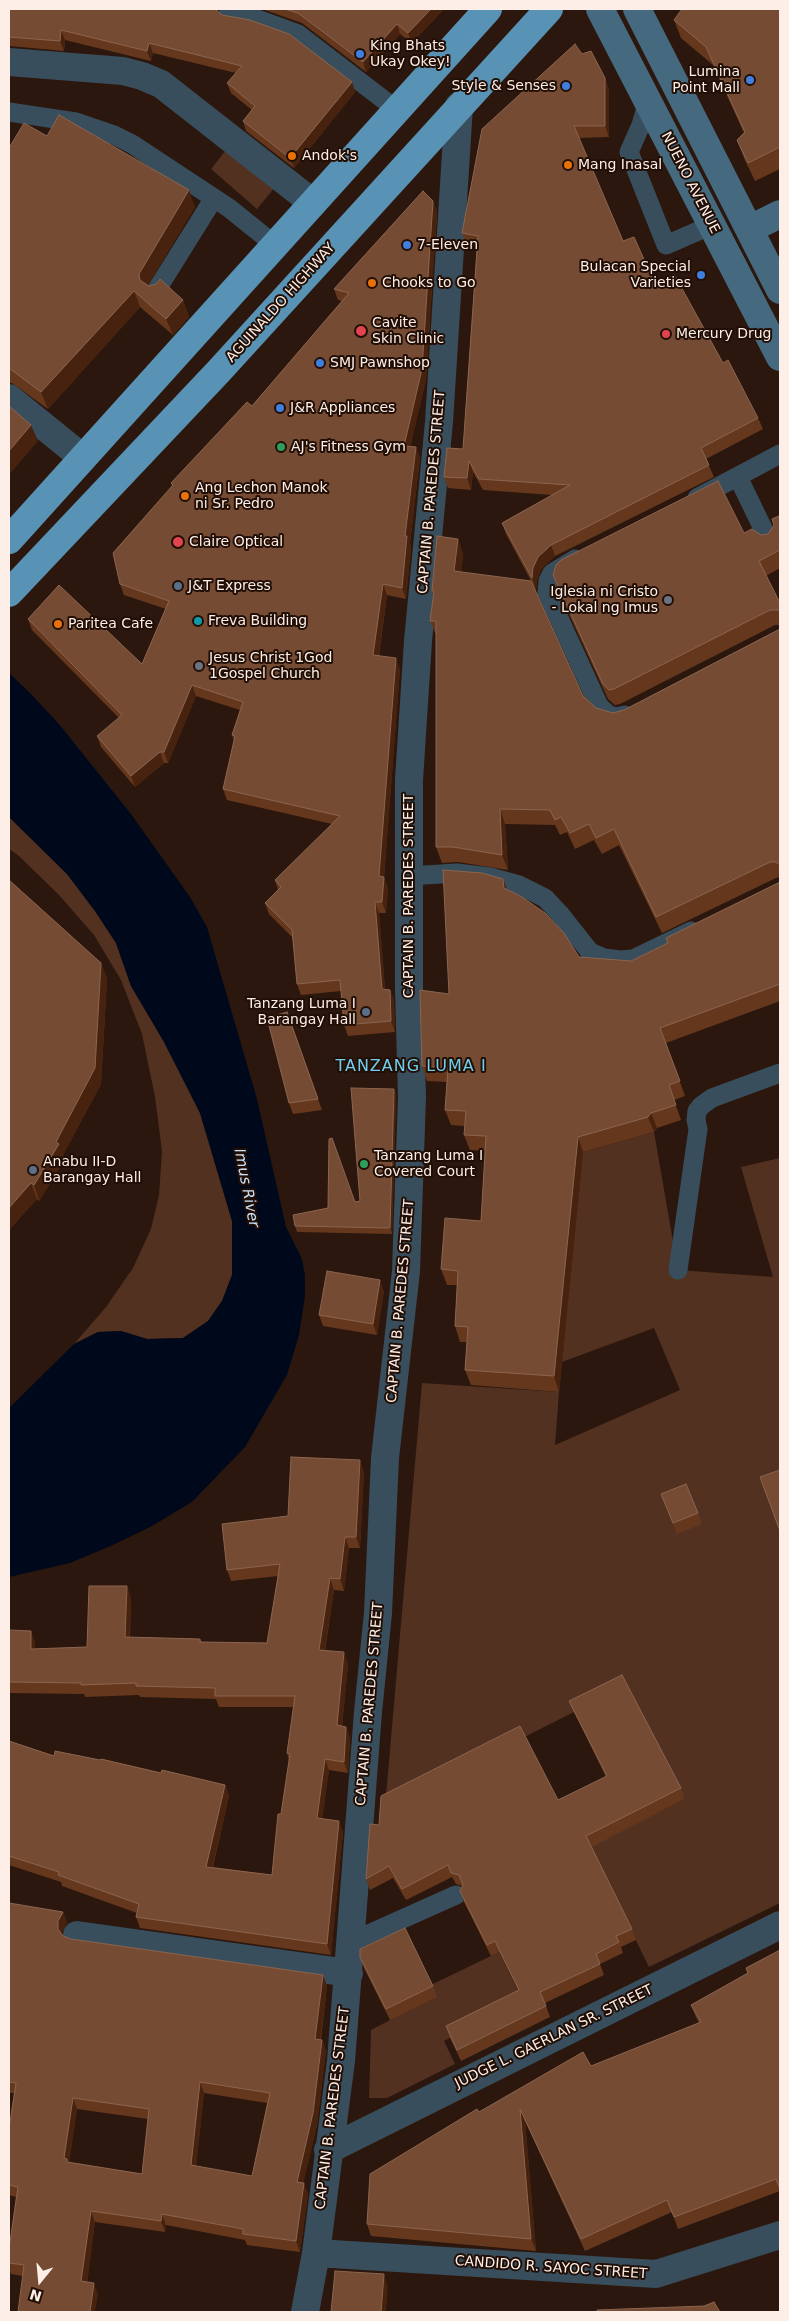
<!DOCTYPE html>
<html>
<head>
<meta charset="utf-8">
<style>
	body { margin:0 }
	#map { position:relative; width:789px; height:2321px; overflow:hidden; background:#2b170d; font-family:"DejaVu Sans",sans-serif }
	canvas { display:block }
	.frame { position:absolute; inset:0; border:10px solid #fdeee7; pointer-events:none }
	.north { position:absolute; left:15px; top:2256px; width:50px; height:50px; -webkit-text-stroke:4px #210e05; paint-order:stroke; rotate:197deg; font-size:14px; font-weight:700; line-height:20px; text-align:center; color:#fdeee7 }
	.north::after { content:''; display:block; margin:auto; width:18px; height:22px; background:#fdeee7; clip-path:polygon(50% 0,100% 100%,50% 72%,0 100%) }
</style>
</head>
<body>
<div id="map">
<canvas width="789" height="2321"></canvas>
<div class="frame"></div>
<div class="north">N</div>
</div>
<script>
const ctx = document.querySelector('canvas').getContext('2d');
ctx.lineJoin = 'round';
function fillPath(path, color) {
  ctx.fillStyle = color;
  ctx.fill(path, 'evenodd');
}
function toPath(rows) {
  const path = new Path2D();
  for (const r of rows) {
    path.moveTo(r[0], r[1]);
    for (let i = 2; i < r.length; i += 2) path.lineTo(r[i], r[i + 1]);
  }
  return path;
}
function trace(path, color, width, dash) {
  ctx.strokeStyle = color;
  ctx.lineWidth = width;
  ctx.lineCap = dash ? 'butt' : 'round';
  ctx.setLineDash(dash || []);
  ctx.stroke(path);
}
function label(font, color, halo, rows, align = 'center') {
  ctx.font = font + ' "DejaVu Sans",sans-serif';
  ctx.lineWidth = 4;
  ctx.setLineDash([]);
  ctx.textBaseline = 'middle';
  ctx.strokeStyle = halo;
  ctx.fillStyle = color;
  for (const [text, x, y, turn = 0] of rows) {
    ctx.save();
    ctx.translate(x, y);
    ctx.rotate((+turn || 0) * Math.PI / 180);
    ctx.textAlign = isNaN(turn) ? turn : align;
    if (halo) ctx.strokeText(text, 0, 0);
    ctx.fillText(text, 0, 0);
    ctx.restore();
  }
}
const green = toPath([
	[226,150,275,187,257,209,211,169],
	[9,817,67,874,95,911,116,943,131,986,164,1042,200,1113,232,1221,232,1275,222,1301,208,1321,183,1338,147,1339,121,1331,98,1332,74,1344,106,1307,133,1268,151,1229,159,1195,162,1151,155,1097,142,1034,121,980,94,935,59,895,19,856,9,849],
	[654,1132,678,1270,773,1277,741,1167,780,1158,780,1903,649,1967,590,1847,685,1799,574,1712,385,1807,422,1383,559,1392,555,1445,680,1390,654,1328,562,1362,583,1152],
	[499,1952,523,2001,444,2041,455,2064,387,2098,369,2098,371,2030,390,2020,431,1985]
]);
const water = toPath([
	[9,673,30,693,59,724,131,814,190,897,207,927,257,1099,286,1227,302,1259,305,1275,305,1296,299,1335,287,1375,245,1447,192,1502,152,1526,113,1545,70,1563,9,1577,9,1408,74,1344,98,1332,121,1331,147,1339,183,1338,208,1321,222,1301,232,1275,232,1221,200,1113,164,1042,131,986,116,943,95,911,67,874,9,817]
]);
const lane = toPath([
	[228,14,257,19,298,34,397,110],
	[648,101,641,125,629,152,666,245,712,225],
	[9,112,76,122,114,135,132,144,229,208,275,245],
	[156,291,214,198],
	[738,477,768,539],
	[697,498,780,454],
	[575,559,552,573,548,581,547,592,599,706,609,715,616,717,625,715],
	[408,876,457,873,490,877,519,885,545,898,560,914,590,952,604,958,620,960,633,959,691,931],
	[678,1270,698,1129,696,1120,697,1111,701,1106,712,1098,780,1073],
	[351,1942,456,1895]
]);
const street = toPath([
	[9,62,123,71,142,76,161,84,313,203],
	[9,398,83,458],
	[77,1935,349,1973],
	[328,2150,780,1925],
	[316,2253,656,2274,780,2235],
	[305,2312,316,2253,341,2061,368,1712,378,1613,385,1458,406,1271,412,1097,409,989,409,780,418,641,439,422,459,106]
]);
const secondary = toPath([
	[600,9,780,357],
	[637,9,780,290],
	[750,229,780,214]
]);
const highway = toPath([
	[9,540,488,9],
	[9,593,218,372,549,9]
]);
const wall = toPath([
	[9,9,219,9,217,11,222,15,352,82,355,92,294,168,246,131,243,121,252,110,231,93,227,83,236,73,153,53,151,61,65,40,64,51,10,46,9,47],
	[262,9,441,9,442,11,412,43,400,34,366,72,302,23],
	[780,9,780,169,755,181,744,158,737,140,744,133,713,65,681,38,674,20],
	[582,54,605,78,609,90,609,137,579,138,623,241,656,286,723,363,758,418,763,429,706,459,714,477,555,556,542,568,537,580,536,590,506,534,502,523,552,495,483,490,473,472,471,490,448,488,444,477,463,449,477,246,466,245,462,233],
	[47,136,195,207,148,285,183,300,189,317,173,335,140,307,48,409,12,383,9,383,9,148],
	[433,201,437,212,426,380,410,446,416,447,420,458,410,543,411,547,406,599,387,595,379,655,400,669,384,878,388,888,386,913,379,913,385,989,390,990,394,1001,395,1032,348,1036,344,1025,341,991,301,995,297,984,293,938,269,914,265,903,278,890,275,880,332,824,227,800,223,789,234,741,232,735,240,710,196,696,168,763,164,763,135,787,101,747,97,736,119,718,32,630,28,619,142,664,166,609,124,595,120,584,172,486,171,483,252,406,342,301,338,300,334,289],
	[780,519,780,568,766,576,780,603,780,625,775,625,620,704,615,705,608,699,558,590,553,575,744,533,761,535,768,534],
	[458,539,463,554,461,572,596,708,613,713,624,710,780,629,780,877,776,878,662,933,619,845,602,854,594,840,575,849,567,832,560,835,555,825,505,824,508,870,458,862,442,863,436,847,436,635,430,621,434,597,432,591],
	[503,879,507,890,579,957,631,961,668,943,666,938,780,882,780,1001,666,1043,685,1096,674,1100,681,1120,657,1128,654,1132,583,1152,559,1392,471,1385,465,1370,467,1342,460,1342,455,1326,457,1285,447,1285,441,1269,481,1221,485,1151,470,1150,464,1135,465,1126,451,1125,445,1110,447,1082,427,1081,422,1066,449,994],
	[101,963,107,979,101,1084,63,1155,65,1159,39,1201,37,1199,9,1230],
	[287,1012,322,1110,293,1114,289,1103],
	[394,1089,396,1095,392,1234,297,1232,295,1226,355,1202,360,1201],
	[384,1291,377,1335,323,1326,319,1315],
	[364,1472,360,1548,349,1548,344,1591,334,1590,325,1651,348,1664,342,1726,346,1727,350,1738,348,1773,329,1770,322,1819,343,1832,331,1955,140,1928,136,1917,137,1913,62,1886,61,1882,9,1865,9,1741,54,1756,161,1773,225,1785,229,1796,213,1867,272,1875,289,1760,287,1753,294,1707,219,1707,216,1699,140,1697,139,1695,85,1697,84,1694,9,1693,9,1630,35,1642,35,1649,87,1647,131,1597,130,1637,200,1639,202,1642,267,1643,278,1576,231,1581,227,1570,288,1516],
	[661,1494,698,1513,702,1524,677,1534],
	[569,1701,681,1788,685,1799,592,1847,632,1929,636,1940,621,1947,623,1953,600,1964,604,1975,545,2003,550,2017,461,2061,450,2038,446,2026,518,1990,499,1952,491,1956,464,1902,460,1891,462,1886,456,1884,452,1877,406,1900,393,1878,370,1890,366,1879,379,1825,558,1800,606,1777,574,1712],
	[9,1903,63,1912,67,1923,62,1932,62,1934,63,1936,71,1939,323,1975,327,1986,321,2040,322,2040,326,2051,325,2059,317,2125,303,2183,308,2194,300,2252,247,2245,245,2240,166,2225,165,2232,95,2222,87,2282,98,2294,23,2276,11,2274,9,2269,9,2249,16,2197,9,2195,9,2129,14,2093,9,2093],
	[204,2093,267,2103,252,2176,196,2166],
	[77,2109,148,2119,142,2174,69,2162],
	[780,1950,780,2191,678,2229,672,2212,585,2251,525,2121,536,2251,371,2236,367,2224,479,2112,699,2023,696,2017,691,2005,748,1974,746,1968],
	[360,1957,433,1986,437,1997,390,2020,364,1968]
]);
const shadedWall = toPath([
	[431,9,441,9,442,11,412,43,408,33],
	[397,24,400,34,366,72,363,62],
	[61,30,65,40,64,51,60,41],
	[149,43,153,53,151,61,147,51],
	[605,78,609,90,609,137,605,126],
	[352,82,355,92,294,168,290,158],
	[189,190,195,207,145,290,140,280,139,274],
	[433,201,437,212,426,380,408,457,404,446],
	[134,291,140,307,48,409,41,392],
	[183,300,189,317,173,335,166,319],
	[31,425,38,441,9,475,9,451],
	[416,447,420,458,410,543,411,547,406,599,402,588,405,536],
	[469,461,473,472,471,490,467,478],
	[458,539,463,554,460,586,454,571],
	[551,545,555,556,542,568,537,580,536,590,532,578,533,568,538,557],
	[383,584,387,595,377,666,373,655],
	[396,658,400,669,384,878,388,888,386,913,382,902,379,876],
	[192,685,196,696,168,763,164,752],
	[160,752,164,763,135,787,131,776],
	[500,809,505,824,508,870,502,855],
	[503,879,509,894,504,888],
	[375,902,379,913,386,1000,382,989],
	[101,963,107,979,101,1084,63,1155,65,1159,39,1201,34,1185,56,1142],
	[390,990,394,1001,395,1032,391,1021],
	[394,1089,396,1095,392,1234,390,1228],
	[651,1113,657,1128,654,1132,648,1117],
	[578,1137,583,1152,559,1392,554,1376],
	[31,1183,37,1199,9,1230,9,1208],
	[380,1280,384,1291,377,1335,373,1324],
	[360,1460,364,1472,360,1548,356,1537],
	[345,1537,349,1548,344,1591,340,1579],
	[330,1578,334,1590,323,1661,319,1650],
	[127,1586,131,1597,129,1648,125,1637],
	[31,1631,35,1642,35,1660,31,1649],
	[344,1652,348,1664,341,1737,337,1725],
	[346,1727,350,1738,348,1773,344,1762],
	[325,1759,329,1770,321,1829,317,1818],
	[225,1785,229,1796,210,1878,206,1867],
	[339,1821,343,1832,331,1955,327,1944],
	[63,1912,67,1923,62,1932,62,1940,58,1929,58,1921],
	[323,1975,327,1986,319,2050,315,2039],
	[322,2040,326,2051,317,2125,301,2193,297,2182],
	[200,2082,204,2093,195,2176,191,2165],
	[73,2098,77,2109,69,2164,64,2158],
	[520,2109,525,2121,536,2251,531,2239],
	[304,2183,308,2194,300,2252,296,2241],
	[91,2211,95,2222,86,2292,81,2281],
	[162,2214,166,2225,165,2232,161,2221],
	[384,2274,388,2287,386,2312,381,2312],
	[94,2283,98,2294,95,2312,90,2312]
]);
const building = toPath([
	[9,9,215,9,222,15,250,20,289,34,352,82,290,158,243,121,255,106,227,83,242,66,149,43,147,51,61,30,60,41,9,37,9,9],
	[285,9,431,9,408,33,397,24,363,62,298,13,285,9],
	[682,9,780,9,780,147,748,163,737,140,745,132,706,47,674,20,682,9],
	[575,44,582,54,591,51,605,78,605,126,574,126,623,241,634,237,656,286,674,274,723,363,728,360,758,418,701,448,709,465,551,545,538,557,533,568,532,578,502,523,570,485,479,479,469,461,467,478,444,477,447,448,463,449,478,236,462,233,482,129,575,44],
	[59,115,189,190,139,274,140,280,149,286,156,284,160,279,183,300,166,319,134,291,41,392,9,368,9,148,24,123,47,136,59,115],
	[423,191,433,201,422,369,404,446,416,447,405,536,407,536,402,588,383,584,373,655,396,658,379,876,384,877,382,902,375,902,382,989,390,990,391,1021,344,1025,340,980,297,984,292,930,265,903,281,887,275,880,340,816,223,789,235,736,232,735,243,702,192,685,164,752,160,752,131,776,97,736,122,715,28,619,59,585,142,664,169,601,120,584,113,553,173,485,171,483,247,402,252,406,349,293,334,289,423,191],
	[9,406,31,425,9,451,9,406],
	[718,481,744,533,752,529,761,535,768,534,774,525,772,519,779,516,780,519,780,550,759,561,780,603,780,610,770,610,614,689,609,690,603,684,553,575,556,565,561,560,718,481],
	[437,536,458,539,454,571,531,581,583,696,596,708,613,713,624,710,780,629,780,865,776,862,770,862,656,917,614,829,596,838,589,824,570,833,561,817,555,820,550,810,500,809,502,855,453,847,436,847,436,621,430,621,434,591,432,591,437,536],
	[443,870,482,873,503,879,504,888,522,897,545,913,564,933,579,957,631,961,668,943,666,938,780,882,780,984,660,1028,680,1081,669,1085,676,1105,651,1113,648,1117,578,1137,554,1376,465,1370,468,1327,455,1326,458,1271,441,1269,445,1218,481,1221,486,1136,464,1135,466,1111,445,1110,448,1068,422,1066,420,990,449,994,443,870],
	[9,880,101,963,95,1068,56,1142,59,1144,34,1185,31,1183,9,1208,9,880],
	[287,1012,318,1099,289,1103,267,1018,287,1012],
	[351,1088,394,1089,390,1228,295,1226,293,1215,328,1208,329,1139,332,1138,355,1202,360,1201,351,1088],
	[327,1271,380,1280,373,1324,319,1315,327,1271],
	[291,1457,360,1460,356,1537,345,1537,340,1579,330,1578,319,1650,344,1652,337,1725,346,1727,344,1762,325,1759,317,1818,339,1821,327,1944,136,1917,139,1904,58,1875,59,1872,9,1856,9,1741,54,1756,55,1751,100,1760,101,1759,161,1773,162,1770,225,1785,206,1867,272,1875,278,1814,281,1814,290,1754,287,1753,295,1696,215,1696,215,1688,136,1686,136,1683,81,1685,81,1683,9,1682,9,1630,31,1631,31,1649,87,1647,89,1586,127,1586,125,1637,200,1639,200,1642,267,1643,280,1564,227,1570,222,1524,288,1516,291,1457],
	[780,1470,780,1531,760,1477,780,1470],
	[686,1484,698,1513,673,1523,661,1494,686,1484],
	[622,1675,681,1788,586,1836,632,1929,616,1936,619,1942,596,1954,600,1964,540,1992,546,2006,457,2050,446,2026,519,1990,495,1941,487,1945,460,1891,463,1885,459,1875,451,1873,448,1865,402,1889,389,1866,366,1879,370,1824,379,1825,381,1796,520,1726,558,1800,607,1776,569,1701,622,1675],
	[9,1903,63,1912,58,1921,58,1929,63,1936,71,1939,323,1975,315,2039,322,2040,321,2048,313,2113,297,2182,304,2183,296,2241,243,2234,243,2229,162,2214,161,2221,91,2211,81,2281,94,2283,90,2312,18,2312,24,2265,9,2263,9,2249,18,2187,9,2185,9,2129,16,2083,9,2082,9,1903],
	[200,2082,270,2093,252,2176,191,2165,200,2082],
	[73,2098,149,2109,142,2174,67,2162,67,2159,64,2158,73,2098],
	[405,1928,433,1986,386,2009,360,1957,360,1949,405,1928],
	[780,1950,780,2189,776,2179,674,2217,667,2200,581,2239,520,2109,531,2239,367,2224,370,2174,477,2109,479,2112,583,2052,591,2066,701,2022,691,2005,748,1973,746,1968,780,1950],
	[335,2271,384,2274,381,2312,331,2312,335,2271],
	[714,2302,720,2312,597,2312,597,2310,704,2306,714,2302]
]);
const markers = [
	[360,54,5,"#3f7fe0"],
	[750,80,5,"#3f7fe0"],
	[566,86,5,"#3f7fe0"],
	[292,156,5,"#e8710a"],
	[568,165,5,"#e8710a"],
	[407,245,5,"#3f7fe0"],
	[701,275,5,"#3f7fe0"],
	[372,283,5,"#e8710a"],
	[361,331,6,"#e0444e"],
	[666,334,5,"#e0444e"],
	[320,363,5,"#3f7fe0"],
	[280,408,5,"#3f7fe0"],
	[281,447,5,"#2e9e5b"],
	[185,496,5,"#e8710a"],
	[178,542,6,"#e0444e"],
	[178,586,5,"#5c6f8a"],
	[668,600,5,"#6b7280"],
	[198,621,5,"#0f9aa8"],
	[58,624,5,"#e8710a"],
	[199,666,5,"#6b7280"],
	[366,1012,5,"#5c6f8a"],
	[364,1164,5,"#2e9e5b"],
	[33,1170,5,"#5c6f8a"]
];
const poiNames = [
	["King Bhats",370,46],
	["Ukay Okey!",370,62],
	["Lumina",740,72,"right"],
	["Point Mall",740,88,"right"],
	["Style & Senses",556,86,"right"],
	["Andok's",302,156],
	["Mang Inasal",578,165],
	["7-Eleven",417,245],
	["Bulacan Special",691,267,"right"],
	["Varieties",691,283,"right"],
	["Chooks to Go",382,283],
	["Cavite",372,323],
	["Skin Clinic",372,339],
	["Mercury Drug",676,334],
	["SMJ Pawnshop",330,363],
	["J&R Appliances",290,408],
	["AJ's Fitness Gym",291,447],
	["Ang Lechon Manok",195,488],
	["ni Sr. Pedro",195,504],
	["Claire Optical",189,542],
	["J&T Express",188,586],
	["Iglesia ni Cristo",658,592,"right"],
	["- Lokal ng Imus",658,608,"right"],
	["Freva Building",208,621],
	["Paritea Cafe",68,624],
	["Jesus Christ 1God",209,658],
	["1Gospel Church",209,674],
	["Tanzang Luma I",356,1004,"right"],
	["Barangay Hall",356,1020,"right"],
	["Tanzang Luma I",374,1156],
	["Covered Court",374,1172],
	["Anabu II-D",43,1162],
	["Barangay Hall",43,1178]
];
const streetNames = [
	["NUENO AVENUE",690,183,63],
	["AGUINALDO HIGHWAY",281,303,-48],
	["CAPTAIN B. PAREDES STREET",432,492,-85],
	["CAPTAIN B. PAREDES STREET",409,896,-90],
	["CAPTAIN B. PAREDES STREET",401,1301,-85],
	["CAPTAIN B. PAREDES STREET",370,1704,-85],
	["JUDGE L. GAERLAN SR. STREET",554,2037,-26],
	["CAPTAIN B. PAREDES STREET",333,2108,-83],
	["CANDIDO R. SAYOC STREET",551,2268,4]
];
const waterNames = [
	["Imus River",246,1188,79]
];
const quarterNames = [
	["TANZANG LUMA I",411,1067]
];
fillPath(green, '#523121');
fillPath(water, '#00091b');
trace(lane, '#384e5c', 19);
trace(street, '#384e5c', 28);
trace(secondary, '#456a80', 28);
trace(highway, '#5892b4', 28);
fillPath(wall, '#65381e');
fillPath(shadedWall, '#47220e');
fillPath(building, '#764b34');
trace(building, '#8b6550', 1);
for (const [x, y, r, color] of markers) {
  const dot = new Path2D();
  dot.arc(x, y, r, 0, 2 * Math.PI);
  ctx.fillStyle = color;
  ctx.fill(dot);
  trace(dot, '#210e05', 2);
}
label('14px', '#fdeee7', '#210e05', poiNames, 'left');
label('14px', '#fdeee7', '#210e05', streetNames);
label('italic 15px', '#c8e2fb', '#210e05', waterNames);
ctx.letterSpacing = '1px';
label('16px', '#70cfef', '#210e05', quarterNames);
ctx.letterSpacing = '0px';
</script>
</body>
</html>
